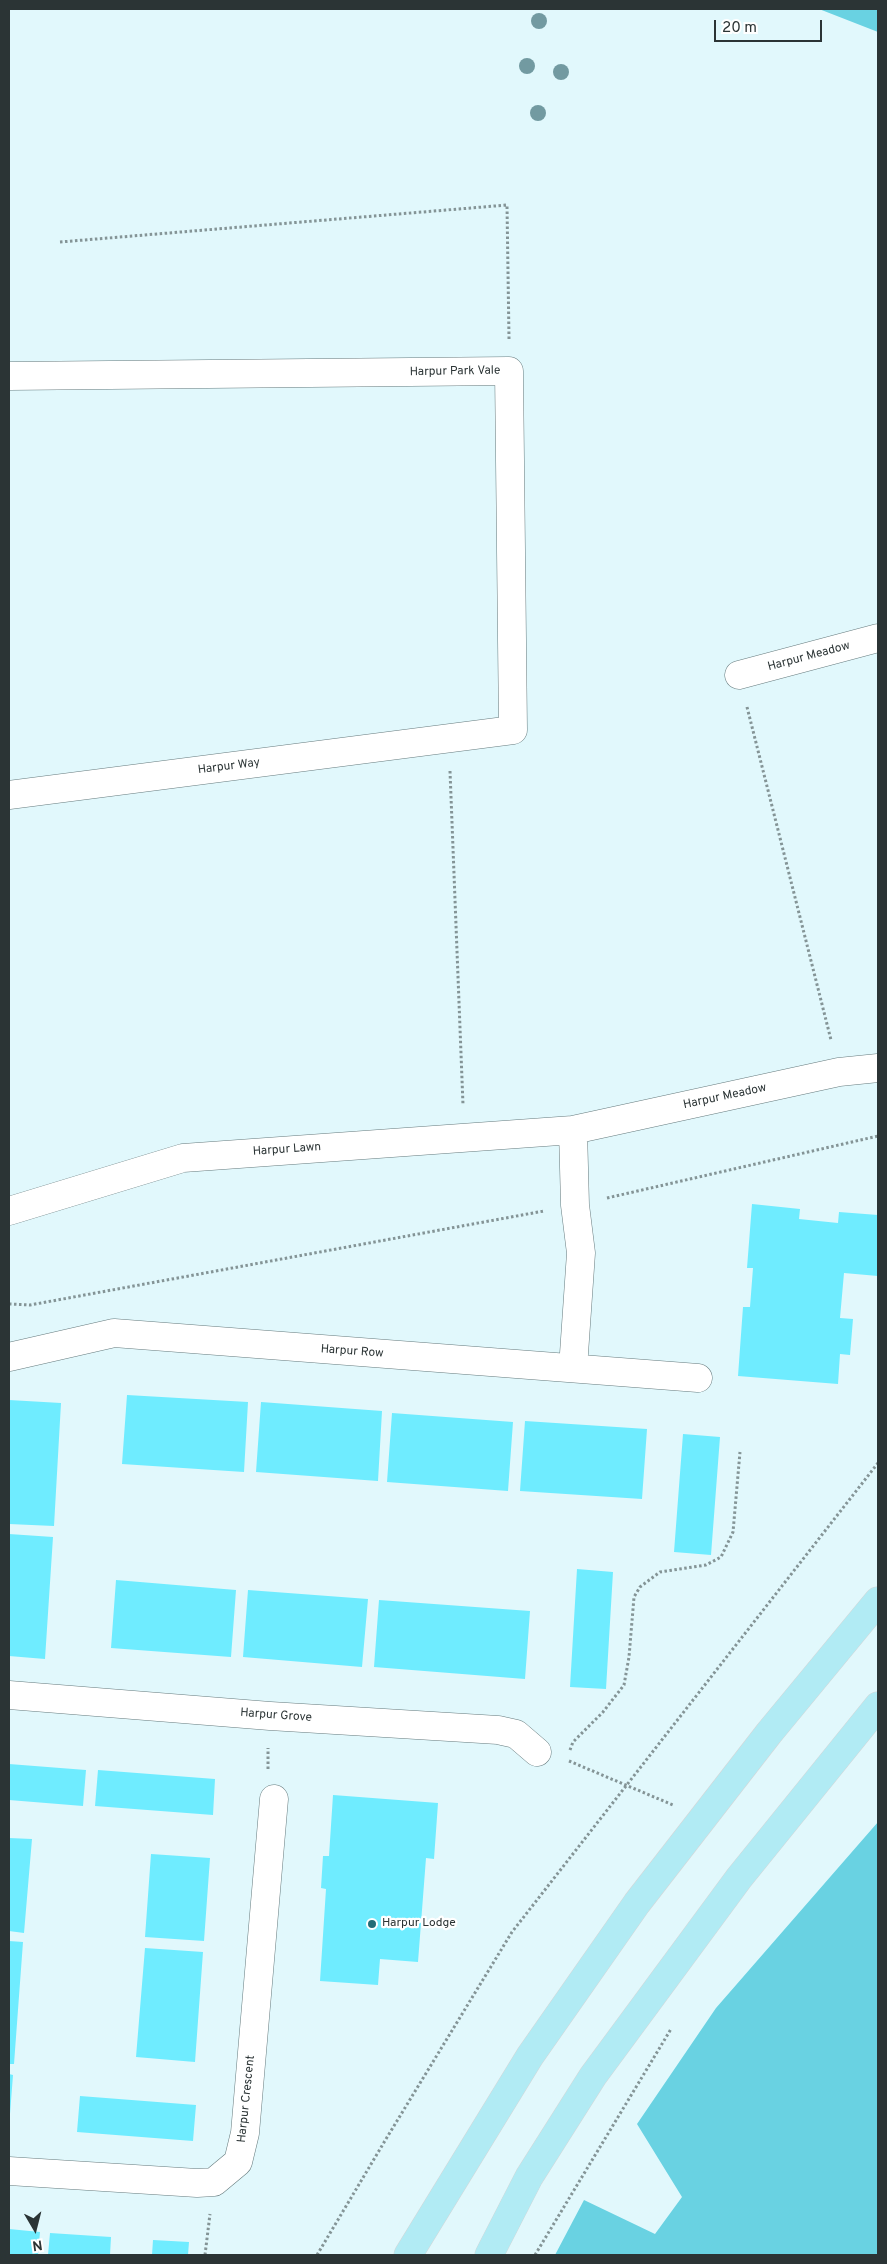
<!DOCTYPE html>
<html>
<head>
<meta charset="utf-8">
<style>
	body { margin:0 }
	#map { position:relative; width:887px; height:2264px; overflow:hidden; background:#e1f8fc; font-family:Overpass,sans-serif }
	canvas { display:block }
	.frame { position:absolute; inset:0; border:10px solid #2b3435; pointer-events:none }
	.north { position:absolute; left:10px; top:2204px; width:50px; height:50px; -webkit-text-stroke:4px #fff; paint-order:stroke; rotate:172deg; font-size:14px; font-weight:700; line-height:20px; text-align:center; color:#2b3435 }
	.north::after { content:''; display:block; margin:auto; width:18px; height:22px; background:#2b3435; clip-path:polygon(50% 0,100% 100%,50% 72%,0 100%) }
	.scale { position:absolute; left:714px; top:20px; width:108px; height:22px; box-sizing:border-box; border:2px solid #2b3435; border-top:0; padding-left:6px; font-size:15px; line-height:18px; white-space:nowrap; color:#2b3435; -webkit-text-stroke:4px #fff; paint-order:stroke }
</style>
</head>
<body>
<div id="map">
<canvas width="887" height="2264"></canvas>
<div class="frame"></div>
<div class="north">N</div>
<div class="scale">20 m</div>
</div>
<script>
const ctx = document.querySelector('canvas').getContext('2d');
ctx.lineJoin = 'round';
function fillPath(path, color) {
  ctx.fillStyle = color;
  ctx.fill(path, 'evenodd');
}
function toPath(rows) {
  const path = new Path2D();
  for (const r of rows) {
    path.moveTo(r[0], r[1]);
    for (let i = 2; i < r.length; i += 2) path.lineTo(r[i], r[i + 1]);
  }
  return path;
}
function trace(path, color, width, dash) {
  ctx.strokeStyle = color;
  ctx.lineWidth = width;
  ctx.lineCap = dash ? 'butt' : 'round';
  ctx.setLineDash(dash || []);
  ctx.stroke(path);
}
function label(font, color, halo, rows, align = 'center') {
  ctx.font = font + ' Overpass,sans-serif';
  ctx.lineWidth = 4.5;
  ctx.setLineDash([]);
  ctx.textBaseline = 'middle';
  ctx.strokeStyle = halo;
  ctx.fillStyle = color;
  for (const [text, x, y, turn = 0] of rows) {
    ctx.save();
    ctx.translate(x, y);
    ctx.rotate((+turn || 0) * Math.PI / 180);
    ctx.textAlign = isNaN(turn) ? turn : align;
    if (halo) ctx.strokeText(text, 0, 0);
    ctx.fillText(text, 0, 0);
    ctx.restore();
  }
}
const green = toPath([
	[819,9,878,9,878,32],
	[878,1822,878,2255,555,2255,584,2200,655,2234,682,2197,637,2124,716,2008]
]);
const building = toPath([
	[752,1204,800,1209,799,1219,838,1223,839,1212,878,1215,878,1276,844,1273,840,1318,853,1319,850,1355,840,1354,838,1384,738,1376,743,1307,750,1307,753,1268,747,1268],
	[127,1395,248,1402,244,1472,122,1464],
	[9,1400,61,1403,54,1526,9,1524],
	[261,1402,382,1411,378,1481,256,1472],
	[392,1413,513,1422,508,1491,387,1482],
	[525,1421,647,1429,642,1499,520,1491],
	[683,1434,720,1437,711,1555,674,1552],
	[9,1534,53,1537,45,1659,9,1656],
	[577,1569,613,1572,606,1689,570,1687],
	[116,1580,236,1590,231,1657,111,1648],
	[248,1590,368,1599,362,1667,243,1657],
	[379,1600,530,1611,525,1679,374,1667],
	[9,1764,86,1770,83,1806,9,1800],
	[98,1770,215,1779,213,1815,95,1806],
	[333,1795,438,1803,434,1859,426,1858,418,1962,380,1959,378,1985,320,1981,326,1889,321,1888,323,1856,329,1856],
	[9,1838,32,1839,24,1933,9,1931],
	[151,1854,210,1858,204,1941,145,1937],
	[9,1941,23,1942,14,2064,9,2064],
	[145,1948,203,1952,195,2062,136,2057],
	[9,2074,13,2075,10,2114,9,2114],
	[80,2096,196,2105,193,2141,77,2132],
	[9,2229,40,2232,38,2255,9,2255],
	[50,2233,111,2237,110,2255,48,2255],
	[153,2240,189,2242,188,2255,152,2255]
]);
const path = toPath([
	[60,242,507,205,509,339],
	[747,707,831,1040],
	[450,771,463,1105],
	[607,1198,878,1136],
	[9,1304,30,1305,544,1211],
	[570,1750,573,1742,603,1712,624,1685,629,1657,634,1597,640,1587,660,1572,706,1565,721,1557,733,1532,740,1452],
	[569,1761,673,1805],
	[268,1769,268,1748],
	[205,2255,210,2214],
	[317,2255,386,2139,512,1932,878,1463],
	[535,2255,671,2029]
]);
const minor = toPath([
	[9,376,509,371,513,730,9,795],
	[739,675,878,638],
	[9,1211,183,1158,573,1130,839,1072,878,1068],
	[9,1357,114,1333,698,1378],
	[573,1368,581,1253,575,1205,573,1130],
	[9,1695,270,1716,498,1730,516,1734,537,1752],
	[9,2171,197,2183,214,2182,238,2162,245,2133,274,1799]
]);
const major = toPath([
	[408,2255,530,2056,637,1903,769,1733,878,1601],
	[489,2255,529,2177,593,2076,739,1878,878,1706]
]);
const trees = [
	[539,21],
	[527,66],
	[561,72],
	[538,113]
];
const markers = [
	[372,1924,5,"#236c77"]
];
const streetNames = [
	["Harpur Park Vale",455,372,-1],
	["Harpur Meadow",809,657,-15],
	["Harpur Way",229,767,-7],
	["Harpur Meadow",725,1097,-12],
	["Harpur Lawn",287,1150,-4],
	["Harpur Row",352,1352,4],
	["Harpur Grove",276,1716,4],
	["Harpur Crescent",247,2099,-84]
];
const poiNames = [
	["Harpur Lodge",382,1924]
];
fillPath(green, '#69d2e2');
fillPath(building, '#6fecff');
trace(minor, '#667b7e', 29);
trace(major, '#d5d6d7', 29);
trace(path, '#849496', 3, [2.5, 2.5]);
trace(minor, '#fff', 28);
trace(major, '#b1ebf4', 28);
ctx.fillStyle = '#729aa1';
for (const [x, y] of trees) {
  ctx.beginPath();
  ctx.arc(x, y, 8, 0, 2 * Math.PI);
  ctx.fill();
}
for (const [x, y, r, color] of markers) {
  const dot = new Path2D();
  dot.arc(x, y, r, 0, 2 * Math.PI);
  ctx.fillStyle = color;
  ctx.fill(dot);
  trace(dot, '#fff', 2);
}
label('12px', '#2b3435', '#fff', streetNames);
label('12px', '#2b3435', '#fff', poiNames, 'left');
</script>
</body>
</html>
